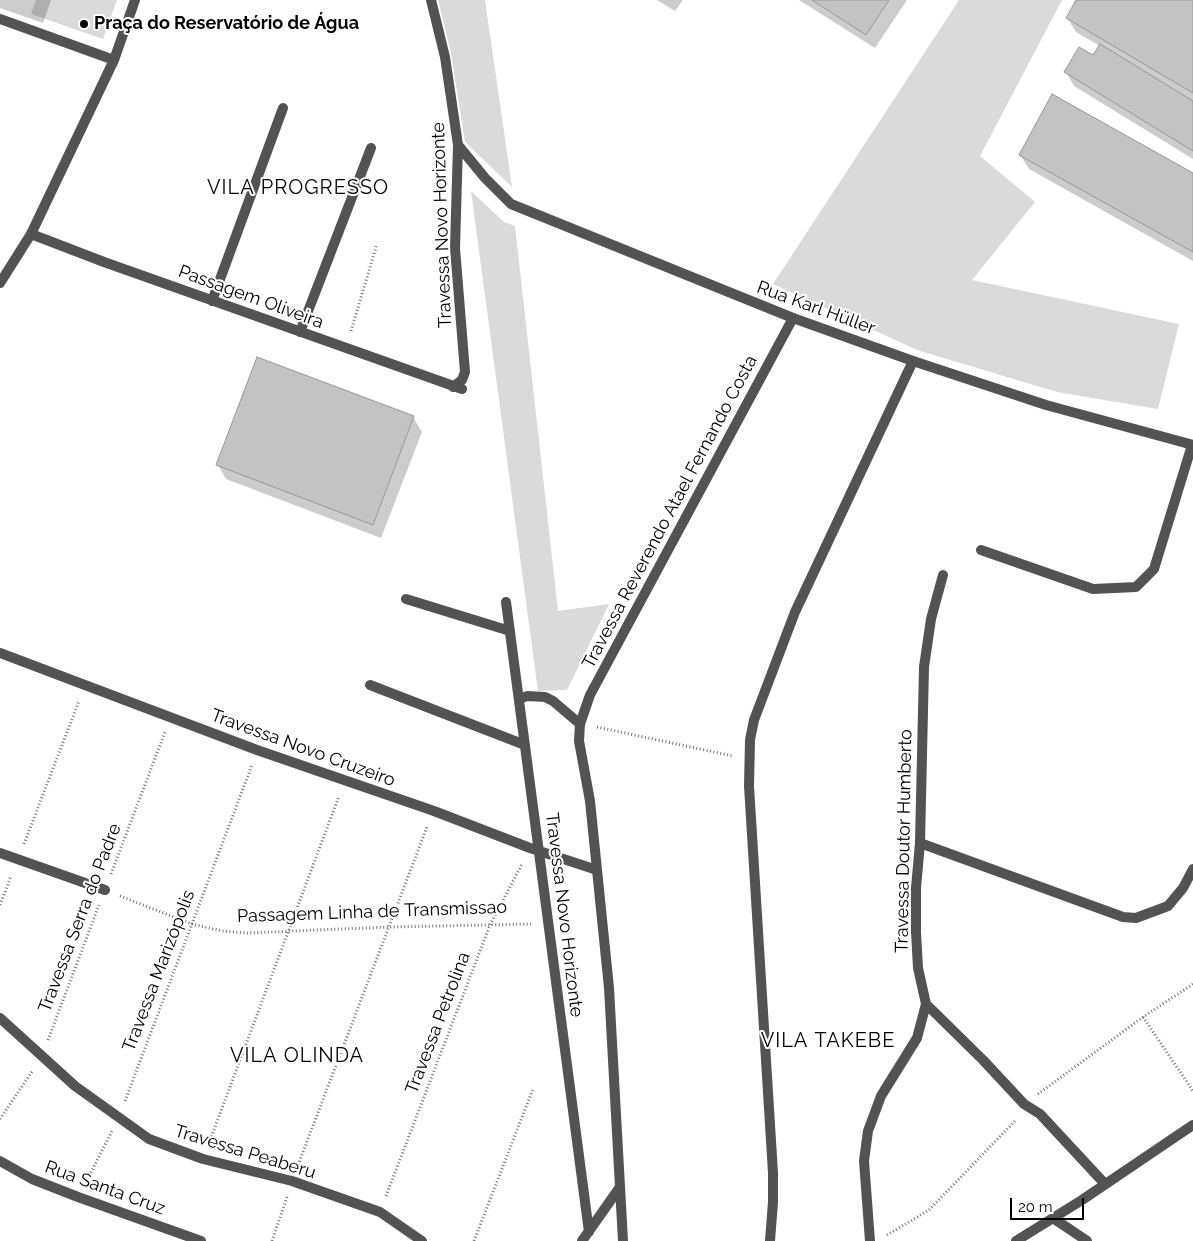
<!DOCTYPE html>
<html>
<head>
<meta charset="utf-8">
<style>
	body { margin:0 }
	#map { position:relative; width:1193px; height:1241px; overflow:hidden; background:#fff; font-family:Raleway,sans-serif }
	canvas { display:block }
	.scale { position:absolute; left:1010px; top:1198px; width:74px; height:22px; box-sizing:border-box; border:2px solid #000; border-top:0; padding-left:6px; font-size:15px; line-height:18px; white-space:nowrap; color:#000; -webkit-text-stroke:4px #fff; paint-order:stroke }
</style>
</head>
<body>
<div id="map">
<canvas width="1193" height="1241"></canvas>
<div class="scale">20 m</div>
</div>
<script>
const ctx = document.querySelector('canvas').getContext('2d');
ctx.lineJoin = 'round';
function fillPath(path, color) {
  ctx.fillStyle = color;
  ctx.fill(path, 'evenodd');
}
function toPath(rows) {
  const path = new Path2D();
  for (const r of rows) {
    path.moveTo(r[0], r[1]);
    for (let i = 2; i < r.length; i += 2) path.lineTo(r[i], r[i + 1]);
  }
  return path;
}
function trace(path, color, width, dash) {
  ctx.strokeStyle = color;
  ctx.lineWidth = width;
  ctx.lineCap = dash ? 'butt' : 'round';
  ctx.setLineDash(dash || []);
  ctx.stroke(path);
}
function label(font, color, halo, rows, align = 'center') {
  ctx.font = font + ' Raleway,sans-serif';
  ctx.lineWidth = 4;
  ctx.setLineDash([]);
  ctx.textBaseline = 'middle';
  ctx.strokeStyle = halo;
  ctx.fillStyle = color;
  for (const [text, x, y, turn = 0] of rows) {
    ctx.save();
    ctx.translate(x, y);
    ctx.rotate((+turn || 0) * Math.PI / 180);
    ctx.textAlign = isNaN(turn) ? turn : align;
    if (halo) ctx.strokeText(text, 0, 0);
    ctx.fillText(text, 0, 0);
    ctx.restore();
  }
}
const green = toPath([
	[36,0,117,0,103,39,31,14],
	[438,0,485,0,512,187,465,142,451,53],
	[959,0,1062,0,980,156,1035,202,972,280,1179,324,1158,409,1057,392,917,350,773,284],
	[471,191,504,222,515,226,558,611,609,604,567,690,538,691]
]);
const shadow = toPath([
	[0,0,51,0,43,23,0,8],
	[657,0,683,0,675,11],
	[799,0,907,0,875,48],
	[1078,0,1193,0,1193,159,1074,86,1066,72,1093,57,1100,46,1076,32,1067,18],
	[1020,155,1193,174,1193,261,1029,169],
	[413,417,422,432,381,538,226,479,218,465]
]);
const building = toPath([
	[812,0,889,0,866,35,812,0],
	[1076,0,1193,0,1193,93,1066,18,1076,0],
	[1100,44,1193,101,1193,151,1064,72,1079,47,1093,55,1100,44],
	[1052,94,1193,173,1193,252,1019,155,1052,94],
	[257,357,414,416,373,525,216,465,257,357]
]);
const path = toPath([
	[351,331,377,244],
	[597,727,733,756],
	[24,844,79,701],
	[111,874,165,732],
	[120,896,192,924,222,931,247,933,389,927,533,924],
	[0,905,11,876],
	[1143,1017,1193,1091],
	[48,1040,99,905],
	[1038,1094,1143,1017,1193,984],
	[125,1101,252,765],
	[0,1119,33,1070],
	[209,1143,339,796],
	[298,1165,427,827],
	[86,1182,112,1131],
	[386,1196,490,925,522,864],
	[887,1235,929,1210,1016,1120],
	[272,1241,287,1197],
	[474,1241,533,1089]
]);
const service = toPath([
	[31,234,104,262,462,389],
	[212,301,283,108],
	[300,332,371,148],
	[981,550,1093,589,1136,587,1154,569,1192,445],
	[943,575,931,619,924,667,920,843,916,888,916,932,918,968,926,1004,983,1060,1024,1104,1040,1114,1105,1184],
	[406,599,510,631],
	[506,602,589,1232],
	[0,653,257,750,434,811,530,848,597,870],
	[370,685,525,745],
	[520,699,527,696,545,697,553,701,580,724],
	[0,853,105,890],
	[582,1241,620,1187],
	[623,1241,609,988,590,801,579,741,580,724,590,695,793,318],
	[770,1241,773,1202,773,1173,749,786,750,740,754,720,795,612,913,361],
	[870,1241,864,1161,868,1131,881,1096,917,1038,926,1004]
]);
const minor = toPath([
	[431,0,445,57,458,145,455,248,465,372,462,380,453,387],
	[0,19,114,60],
	[458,145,485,178,511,204,793,318,913,361,1046,405,1193,445],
	[0,283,31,234,114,60,135,0],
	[920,843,1123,917,1136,918,1168,906,1183,888,1193,869],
	[0,1018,75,1086,149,1139,203,1159,292,1181,380,1212,422,1241],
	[0,1161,32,1179,78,1197,201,1241],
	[1053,1218,1087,1241],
	[1016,1241,1082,1200,1193,1125]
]);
const markers = [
	[84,24,5,"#000"]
];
const poiNames = [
	["Praça do Reservatório de Água",94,24]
];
const streetNames = [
	["Travessa Novo Horizonte",442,225,-92],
	["Passagem Oliveira",251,297,20],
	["Rua Karl Hüller",816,308,20],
	["Travessa Reverendo Atael Fernando Costa",670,512,-62],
	["Travessa Novo Cruzeiro",303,748,20],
	["Travessa Doutor Humberto",904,841,-89],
	["Passagem Linha de Transmissao",372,912,-2],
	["Travessa Novo Horizonte",564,915,83],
	["Travessa Serra do Padre",80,918,-69],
	["Travessa Marizópolis",159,971,-69],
	["Travessa Petrolina",438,1023,-69],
	["Travessa Peaberu",245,1152,17],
	["Rua Santa Cruz",105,1188,20]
];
const quarterNames = [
	["VILA PROGRESSO",298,188],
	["VILA TAKEBE",828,1041],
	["VILA OLINDA",297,1056]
];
fillPath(green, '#dadada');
fillPath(shadow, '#0003');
fillPath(building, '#c3c3c3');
trace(building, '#979797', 1);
trace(path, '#757575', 3, [1, 2.5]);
trace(service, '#535353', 10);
trace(minor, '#535353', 10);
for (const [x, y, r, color] of markers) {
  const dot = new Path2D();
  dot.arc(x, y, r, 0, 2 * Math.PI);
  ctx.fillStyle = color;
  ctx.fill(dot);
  trace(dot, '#fff', 2);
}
label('bold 18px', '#000', '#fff', poiNames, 'left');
label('18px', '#000', '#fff', streetNames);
ctx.letterSpacing = '1px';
label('20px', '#000', '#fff', quarterNames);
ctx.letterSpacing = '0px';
</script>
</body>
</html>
